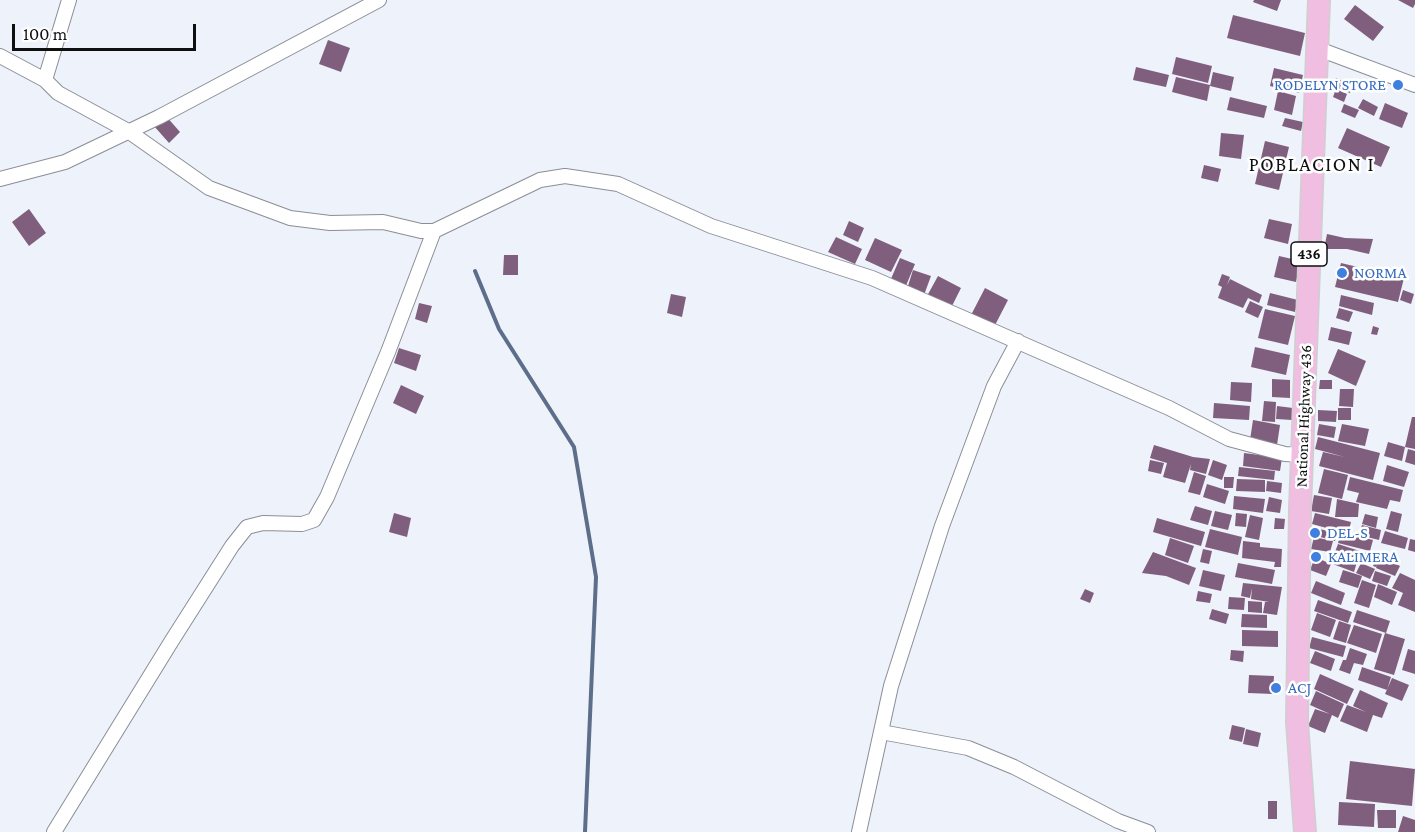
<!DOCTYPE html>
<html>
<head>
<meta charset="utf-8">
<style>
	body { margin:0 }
	#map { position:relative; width:1415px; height:832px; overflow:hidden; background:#eef2fa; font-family:"Crimson Pro",serif }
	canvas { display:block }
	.scale { position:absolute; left:12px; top:24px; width:184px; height:27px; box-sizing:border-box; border:3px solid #0d0f11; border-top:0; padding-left:8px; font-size:18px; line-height:21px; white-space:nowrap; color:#0d0f11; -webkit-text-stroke:4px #fff; paint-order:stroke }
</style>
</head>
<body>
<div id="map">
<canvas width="1415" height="832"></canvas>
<div class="scale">100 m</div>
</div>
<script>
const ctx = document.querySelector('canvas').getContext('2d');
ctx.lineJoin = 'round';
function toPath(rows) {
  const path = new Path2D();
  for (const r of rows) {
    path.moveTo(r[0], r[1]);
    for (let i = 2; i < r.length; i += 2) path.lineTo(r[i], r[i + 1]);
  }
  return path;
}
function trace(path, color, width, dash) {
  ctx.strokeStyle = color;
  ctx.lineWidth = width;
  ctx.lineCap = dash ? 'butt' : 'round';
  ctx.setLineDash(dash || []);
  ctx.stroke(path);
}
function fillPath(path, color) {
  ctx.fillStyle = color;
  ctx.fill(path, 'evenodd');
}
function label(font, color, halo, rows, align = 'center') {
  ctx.font = font + ' "Crimson Pro",serif';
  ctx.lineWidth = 5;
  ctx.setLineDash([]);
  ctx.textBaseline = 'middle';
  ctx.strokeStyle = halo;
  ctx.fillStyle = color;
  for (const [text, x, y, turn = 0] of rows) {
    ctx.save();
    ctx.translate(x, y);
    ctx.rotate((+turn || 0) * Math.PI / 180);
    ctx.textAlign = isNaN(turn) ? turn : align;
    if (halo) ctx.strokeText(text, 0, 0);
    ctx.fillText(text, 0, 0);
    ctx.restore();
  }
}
const stream = toPath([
	[475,271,499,329,574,447,596,577,585,832]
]);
const building = toPath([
	[1254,0,1281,0,1277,11,1253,2],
	[1398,0,1415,0,1415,4,1413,8],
	[1355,5,1384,27,1373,41,1344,19],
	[1233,15,1305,33,1300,56,1227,38],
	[328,40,350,48,341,72,319,64],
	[1176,57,1212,66,1208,83,1172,74],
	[1136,67,1169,75,1166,87,1133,80],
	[1274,68,1303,75,1299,93,1270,86],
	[1213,72,1234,77,1231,91,1210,86],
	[1176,77,1210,85,1207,101,1172,92],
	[1336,78,1354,86,1350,93,1333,86],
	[1336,89,1347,94,1344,102,1333,97],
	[1278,91,1296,96,1292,115,1274,110],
	[1230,97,1267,106,1264,118,1227,110],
	[1363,99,1378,107,1374,116,1358,108],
	[1385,103,1408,113,1402,128,1379,119],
	[1344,104,1359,110,1355,118,1341,112],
	[166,116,180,132,169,143,154,126],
	[1285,118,1303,122,1301,131,1282,126],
	[1347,128,1390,147,1381,167,1338,148],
	[1221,133,1244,135,1241,159,1219,156],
	[1265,141,1289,147,1279,190,1255,184],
	[1204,165,1221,169,1218,182,1201,178],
	[29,209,46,233,29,246,12,222],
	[1269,219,1292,224,1288,244,1264,238],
	[849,221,864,228,858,242,843,235],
	[1327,234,1345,238,1373,239,1369,254,1347,249,1324,249],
	[836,237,862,249,855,264,828,252],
	[875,238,902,250,891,272,865,260],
	[504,255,518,255,518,275,503,275],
	[1279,256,1301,261,1296,282,1274,277],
	[900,258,915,264,905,288,890,281],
	[1341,263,1404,278,1398,302,1335,287],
	[913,270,931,276,924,295,907,289],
	[1222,274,1230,277,1227,285,1230,279,1262,295,1259,303,1248,298,1243,308,1218,298,1222,287,1218,285],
	[938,276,961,288,951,308,927,296],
	[985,288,1008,300,993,329,970,317],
	[1403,290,1414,294,1411,304,1400,300],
	[1270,293,1298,300,1295,312,1267,305],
	[671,294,686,297,682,317,667,313],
	[1341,295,1374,303,1372,315,1339,306],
	[1250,301,1263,307,1258,318,1245,312],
	[419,303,432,306,427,323,415,319],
	[1339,308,1353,312,1349,322,1336,318],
	[1265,309,1295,316,1288,345,1258,338],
	[1373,326,1379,328,1377,335,1371,334],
	[1331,327,1352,332,1349,345,1328,340],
	[1255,347,1290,355,1286,375,1251,367],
	[399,348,421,355,416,371,394,363],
	[1338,349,1366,361,1356,386,1328,373],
	[1272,379,1290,380,1290,398,1272,397],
	[1320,380,1332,380,1332,389,1319,389],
	[1231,382,1252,383,1251,402,1230,400],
	[401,385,424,396,416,414,393,403],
	[1340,389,1354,389,1353,407,1339,406],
	[1264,401,1276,402,1275,422,1262,421],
	[1214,403,1250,406,1249,420,1213,418],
	[1277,406,1293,408,1292,420,1276,419],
	[1338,408,1351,408,1351,420,1338,420],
	[1318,410,1337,411,1336,422,1318,421],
	[1412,417,1415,417,1415,449,1405,447],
	[1253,420,1280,425,1277,445,1250,440],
	[1319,424,1336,427,1334,438,1317,435],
	[1342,424,1369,429,1365,446,1338,441],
	[1318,437,1380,453,1373,480,1319,466,1323,452,1345,457,1315,449],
	[1388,442,1405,447,1402,461,1384,456],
	[1154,445,1193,457,1210,459,1206,474,1190,470,1191,464,1185,483,1163,477,1167,463,1150,458],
	[1408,449,1415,451,1415,465,1405,462],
	[1244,453,1282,458,1280,471,1243,466],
	[1150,460,1164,463,1161,474,1148,471],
	[1213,460,1227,465,1222,480,1208,475],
	[1387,465,1409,472,1404,487,1383,481],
	[1239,467,1275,471,1274,480,1238,476],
	[1324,469,1348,475,1342,499,1318,493],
	[1194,472,1206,476,1200,495,1188,492],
	[1224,477,1234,477,1233,488,1224,488],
	[1350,477,1403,490,1400,502,1390,500,1387,509,1356,502,1359,493,1347,490],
	[1237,479,1265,480,1265,492,1236,491],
	[1267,481,1282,483,1281,493,1266,491],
	[1207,484,1229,491,1225,504,1203,497],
	[1314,495,1332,498,1329,514,1311,511],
	[1234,496,1265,499,1263,513,1233,509],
	[1269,497,1282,500,1280,513,1266,511],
	[1337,499,1359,504,1358,517,1335,517],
	[1195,506,1212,511,1208,525,1190,520],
	[1215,511,1232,515,1228,530,1211,526],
	[1391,511,1402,514,1398,532,1386,529],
	[394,513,411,518,407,537,389,532],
	[1236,513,1247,514,1246,527,1235,526],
	[1315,513,1351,522,1348,534,1373,540,1370,551,1338,543,1341,532,1312,524],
	[1365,514,1378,517,1376,528,1362,524],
	[1250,515,1263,518,1259,540,1245,537],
	[1157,518,1205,532,1201,546,1153,532],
	[1275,518,1285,519,1284,529,1274,529],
	[1362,525,1381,530,1379,540,1359,535],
	[1315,528,1337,533,1335,541,1313,535],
	[1210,529,1242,537,1238,555,1205,547],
	[1385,531,1408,538,1405,549,1381,543],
	[1314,537,1333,541,1330,552,1311,549],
	[1170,538,1194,546,1188,563,1165,555],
	[1410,539,1415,540,1415,552,1408,550],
	[1243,541,1260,543,1260,547,1282,549,1281,567,1274,567,1275,562,1242,558],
	[1338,544,1369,554,1366,563,1335,552],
	[1203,549,1212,551,1209,564,1200,562],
	[1153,552,1196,568,1189,585,1166,576,1142,573],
	[1334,553,1357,562,1354,572,1330,563],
	[1377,555,1400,566,1395,576,1376,568,1377,564,1376,567,1373,566],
	[1315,557,1331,564,1326,576,1310,570],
	[1238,563,1275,570,1272,584,1235,577],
	[1361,563,1375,569,1370,579,1356,573],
	[1203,570,1225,575,1221,591,1199,586],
	[1343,570,1362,576,1358,588,1339,582],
	[1375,571,1391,576,1387,586,1372,581],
	[1400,573,1415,580,1415,612,1398,605,1403,593,1392,588],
	[1362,580,1376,585,1369,608,1354,603],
	[1316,581,1345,593,1341,605,1311,593],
	[1243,583,1282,587,1277,615,1263,613,1265,602,1269,602,1251,599,1252,588,1250,598,1241,596],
	[1378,584,1397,592,1392,605,1374,597],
	[1085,589,1094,593,1090,603,1080,599],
	[1198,591,1212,594,1210,603,1196,601],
	[1229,597,1245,598,1244,610,1228,609],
	[1318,600,1352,612,1348,623,1314,611],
	[1248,601,1262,602,1262,613,1248,612],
	[1212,609,1229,614,1226,624,1209,619],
	[1357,610,1390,621,1386,633,1353,622],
	[1317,613,1336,620,1330,637,1311,630],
	[1242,614,1267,615,1267,628,1241,627],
	[1339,621,1351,625,1346,643,1333,639],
	[1354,625,1382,634,1376,653,1347,643],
	[1242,630,1278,631,1278,647,1242,646],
	[1385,633,1405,639,1394,675,1374,669],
	[1312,637,1346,646,1343,657,1309,648],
	[1350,648,1367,654,1363,665,1354,663,1350,674,1339,670,1343,660,1346,660],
	[1408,649,1415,651,1415,674,1402,670],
	[1231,650,1244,651,1243,662,1230,660],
	[1315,651,1335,659,1331,671,1310,663],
	[1362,667,1391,677,1387,690,1358,680],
	[1320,674,1354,689,1347,704,1314,689],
	[1249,675,1274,676,1273,694,1248,693],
	[1392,678,1409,685,1402,701,1385,694],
	[1360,690,1388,703,1382,718,1373,715,1367,732,1340,721,1347,705,1366,712,1353,706],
	[1316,691,1344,704,1338,718,1332,715,1325,733,1308,726,1315,709,1330,714,1310,705],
	[1232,725,1245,728,1242,742,1229,739],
	[1246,729,1261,733,1258,747,1243,744],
	[1350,761,1415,769,1412,806,1346,799],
	[1268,801,1277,801,1277,819,1268,819],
	[1339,802,1375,804,1374,827,1338,825],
	[1377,810,1396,810,1396,828,1378,828],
	[1403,816,1415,820,1415,832,1398,832]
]);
const minor = toPath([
	[69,0,45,80,58,93,128,131,209,188,290,218,330,223,383,222,421,231,434,231,540,180,565,176,618,184,711,226,872,278,1169,408,1229,439,1285,454,1303,455],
	[1316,48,1415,85],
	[0,56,45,80],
	[0,179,65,162,159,117,379,0],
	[881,732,968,748,1014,767,1118,821,1148,832],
	[54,832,171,642,232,546,247,527,263,523,302,524,314,520,327,497,388,352,434,231],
	[859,832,891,686,942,526,994,386,1018,341]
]);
const primary = toPath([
	[1305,832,1297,722,1300,509,1319,0]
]);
const markers = [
	[1398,85,6,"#3f7fe0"],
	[1342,273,6,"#3f7fe0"],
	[1315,533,6,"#3f7fe0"],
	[1316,557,6,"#3f7fe0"],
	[1276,688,6,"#3f7fe0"]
];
const shields = [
	[1309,254,36]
];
const shieldNames = [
	["436",1309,254]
];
const shopNames = [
	["RODELYN STORE",1386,85,"right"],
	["NORMA",1354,273],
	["DEL-S",1327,533],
	["KALIMERA",1328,557],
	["ACJ",1288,688]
];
const streetNames = [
	["National Highway 436",1304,416,-88]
];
const quarterNames = [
	["POBLACION I",1312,165]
];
trace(stream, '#5c6e89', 4);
fillPath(building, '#805f7e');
trace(minor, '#8b8e96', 16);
trace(primary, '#cfcfcf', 24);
trace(minor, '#fff', 14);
trace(primary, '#efbee1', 21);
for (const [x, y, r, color] of markers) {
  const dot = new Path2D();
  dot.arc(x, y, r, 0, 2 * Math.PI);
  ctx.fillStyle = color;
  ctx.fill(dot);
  trace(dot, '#fff', 2);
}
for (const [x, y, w] of shields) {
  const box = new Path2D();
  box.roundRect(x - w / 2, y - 12, w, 24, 4.5);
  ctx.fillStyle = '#fff';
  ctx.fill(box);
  trace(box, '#0d0f11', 1.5);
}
label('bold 15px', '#0d0f11', null, shieldNames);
label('16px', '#366cbe', '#fff', shopNames, 'left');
label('16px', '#0d0f11', '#fff', streetNames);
ctx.letterSpacing = '1.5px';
label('20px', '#0d0f11', '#fff', quarterNames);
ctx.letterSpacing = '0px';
</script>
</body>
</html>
